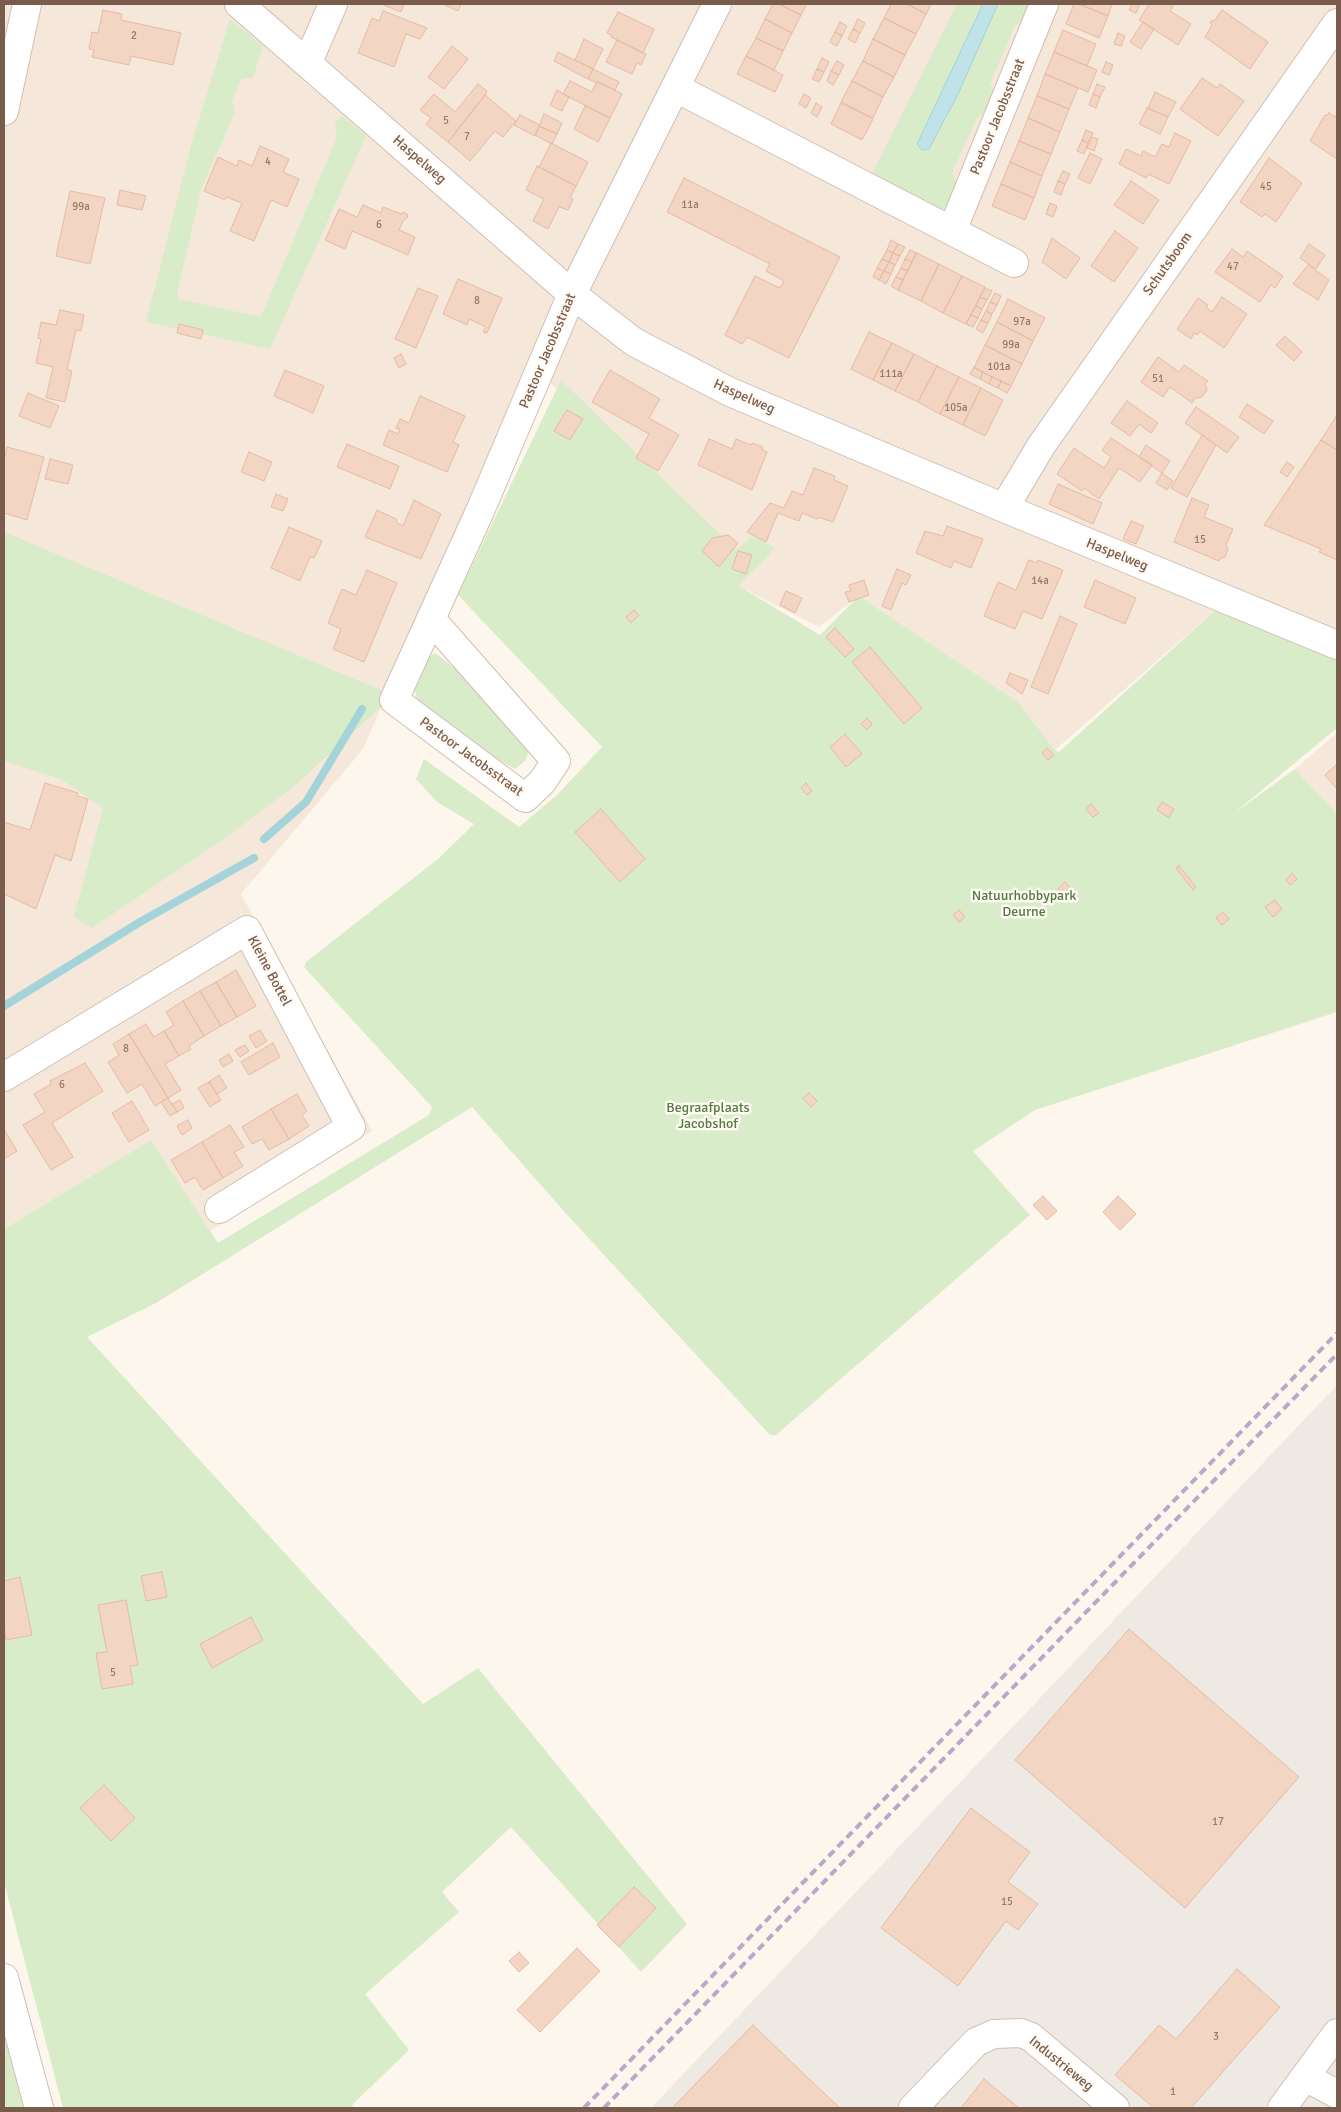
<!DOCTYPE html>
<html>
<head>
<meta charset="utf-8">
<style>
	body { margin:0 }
	#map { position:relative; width:1341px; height:2112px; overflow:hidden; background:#fdf6ec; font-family:Signika,sans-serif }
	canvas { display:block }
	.frame { position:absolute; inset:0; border:5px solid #7a5c4d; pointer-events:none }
</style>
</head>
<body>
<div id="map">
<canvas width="1341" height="2112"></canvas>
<div class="frame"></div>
</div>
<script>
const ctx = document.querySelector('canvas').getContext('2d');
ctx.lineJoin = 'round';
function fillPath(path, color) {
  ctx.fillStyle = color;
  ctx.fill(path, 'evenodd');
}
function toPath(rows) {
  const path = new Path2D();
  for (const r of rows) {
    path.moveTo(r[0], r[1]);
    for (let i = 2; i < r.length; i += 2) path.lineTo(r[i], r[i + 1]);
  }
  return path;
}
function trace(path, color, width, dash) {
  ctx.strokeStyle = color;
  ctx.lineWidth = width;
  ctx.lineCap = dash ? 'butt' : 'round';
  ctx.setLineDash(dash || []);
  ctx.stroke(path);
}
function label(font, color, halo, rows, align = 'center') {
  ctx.font = font + ' Signika,sans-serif';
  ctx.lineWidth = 5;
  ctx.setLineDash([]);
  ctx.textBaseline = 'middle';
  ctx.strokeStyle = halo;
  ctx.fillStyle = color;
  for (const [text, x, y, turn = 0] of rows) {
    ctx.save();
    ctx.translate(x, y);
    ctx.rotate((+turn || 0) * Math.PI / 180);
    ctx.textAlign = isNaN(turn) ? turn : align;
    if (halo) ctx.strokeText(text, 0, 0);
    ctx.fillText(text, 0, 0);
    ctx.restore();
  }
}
const residential = toPath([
	[4,4,1337,4,1337,654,1221,605,1055,750,1018,702,859,596,819,627,738,586,532,363,363,749,241,894,372,1131,210,1231,151,1140,4,1229],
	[1337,733,1337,814,1295,769]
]);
const industrial = toPath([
	[1337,1385,1337,2108,651,2108]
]);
const green = toPath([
	[957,4,1029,4,1031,7,1025,22,1015,25,990,84,996,94,989,112,978,116,952,173,957,186,947,207,939,210,870,178],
	[230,19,263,46,253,78,242,78,232,101,235,112,201,190,177,294,179,299,261,317,337,137,335,123,342,116,366,136,270,349,146,322,192,142],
	[561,380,736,550,753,536,775,548,739,585,737,585,820,635,859,596,1018,702,1055,750,1059,752,1221,605,1337,653,1337,728,1233,814,1295,769,1337,814,1337,1012,1035,1110,973,1151,1030,1215,776,1435,770,1435,570,1218,472,1107,156,1303,87,1337,423,1704,478,1668,687,1924,641,1972,511,1827,442,1892,459,1912,365,1994,409,2050,352,2105,354,2108,63,2108,4,1882,4,1229,151,1140,218,1243,429,1115,432,1107,304,967,306,962,438,859,474,824,437,802,416,779,424,759,519,827,557,795,602,747,458,595],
	[4,532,388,693,383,705,292,788,228,836,92,928,74,917,103,808,61,779,4,761],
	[435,653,469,679,530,749,525,761,515,769,485,752,441,721,417,700,413,682,421,663],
	[4,1976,36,2108,4,2108]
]);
const water = toPath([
	[983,4,998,4,958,94,929,149,922,150,917,144,983,4]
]);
const stream = toPath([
	[264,839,306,802,362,709],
	[4,1006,140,922,254,858]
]);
const building = toPath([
	[381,4,404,4,401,12,381,4],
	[443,4,461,4,458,11,443,4],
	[773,4,779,4,801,15,792,33,765,19,773,4],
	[779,4,807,4,801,15,779,4],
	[891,4,907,4,926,14,916,34,884,18,891,4],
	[907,4,931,4,926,14,907,4],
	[1074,4,1079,4,1108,16,1099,38,1066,24,1074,4],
	[1079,4,1112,4,1108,16,1079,4],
	[1132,4,1140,4,1136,13,1129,10,1132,4],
	[1149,4,1174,4,1170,11,1191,24,1178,45,1139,20,1149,4],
	[103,10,122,14,121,20,181,33,173,65,131,56,129,65,92,57,94,50,89,49,92,32,98,33,103,10],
	[1222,10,1268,42,1250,69,1205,37,1212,25,1210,23,1212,20,1214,21,1222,10],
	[383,11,427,28,420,39,406,34,394,67,358,53,372,18,379,21,383,11],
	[618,12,654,29,643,53,611,37,612,35,607,33,618,12],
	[884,18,916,34,905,55,873,39,884,18],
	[765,19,792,33,783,51,756,38,765,19],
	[858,19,865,23,860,33,853,29,858,19],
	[840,22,847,26,842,36,835,32,840,22],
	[1143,22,1154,29,1141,49,1130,42,1143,22],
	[853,29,860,33,855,43,848,39,853,29],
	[1063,30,1096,44,1087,66,1054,52,1063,30],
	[835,32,842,36,837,46,830,42,835,32],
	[1118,33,1125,36,1121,46,1114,44,1118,33],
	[756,38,783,51,774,70,746,56,756,38],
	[584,39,603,49,593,69,575,60,584,39],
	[873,39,905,55,894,77,863,61,873,39],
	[617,40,646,54,641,65,637,63,632,74,606,62,617,40],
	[452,46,468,59,444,89,428,77,452,46],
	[558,52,593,69,588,79,554,61,558,52],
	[1054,52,1097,70,1088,92,1045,74,1054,52],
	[746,56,783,75,775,92,737,74,746,56],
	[822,58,829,62,824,72,817,69,822,58],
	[837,61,844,65,839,75,831,71,837,61],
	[863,61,894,77,883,97,852,81,863,61],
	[1106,62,1113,65,1109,75,1102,72,1106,62],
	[593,69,619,82,615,90,588,79,593,69],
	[817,69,824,72,819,82,812,79,817,69],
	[831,71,839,75,833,85,827,81,831,71],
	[1045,74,1078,88,1069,109,1037,96,1045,74],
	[1202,78,1217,88,1220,84,1244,101,1218,136,1180,109,1202,78],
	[570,81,592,92,597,81,622,94,610,118,563,94,570,81],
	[852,81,883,97,873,118,841,102,852,81],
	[478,84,487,91,485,95,448,142,426,124,431,118,420,110,434,94,455,112,478,84],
	[1097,84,1105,87,1100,97,1093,94,1097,84],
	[557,90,569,97,562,111,550,105,557,90],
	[1155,92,1176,102,1168,117,1148,108,1155,92],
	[804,94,811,98,806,108,799,104,804,94],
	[1093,94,1100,97,1096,108,1089,105,1093,94],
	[485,95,516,121,503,137,495,131,470,161,448,142,485,95],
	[1037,96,1069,109,1060,132,1028,118,1037,96],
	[816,103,822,107,817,117,811,113,816,103],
	[841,103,873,119,862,140,831,124,841,103],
	[585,106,610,118,598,142,574,129,585,106],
	[1147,108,1168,117,1160,134,1139,124,1147,108],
	[1329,113,1335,117,1337,114,1337,159,1310,141,1325,115,1326,116,1329,113],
	[544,114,562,123,557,134,539,126,544,114],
	[520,115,540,125,535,136,514,125,520,115],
	[1028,118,1060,132,1051,154,1019,141,1028,118],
	[539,126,557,134,552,144,535,135,539,126],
	[1086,130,1093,133,1088,143,1082,140,1086,130],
	[1175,133,1191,141,1169,184,1148,174,1146,178,1119,164,1126,149,1141,156,1143,151,1155,157,1162,144,1169,147,1175,133],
	[1091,137,1098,139,1094,151,1087,148,1091,137],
	[1082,140,1088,143,1084,154,1077,151,1082,140],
	[1019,141,1051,154,1042,176,1010,162,1019,141],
	[551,143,588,162,576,186,537,166,539,167,551,143],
	[260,146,289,159,283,172,299,179,287,207,271,200,254,241,230,231,242,203,226,197,225,200,204,191,218,157,237,166,239,160,252,166,260,146],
	[1090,153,1102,159,1090,184,1078,178,1090,153],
	[1269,158,1302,183,1276,222,1265,214,1262,217,1240,202,1269,158],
	[1010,162,1042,176,1034,198,1001,184,1010,162],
	[537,166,576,186,570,198,573,199,568,210,559,207,548,229,533,221,544,199,526,190,537,166],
	[1063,171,1070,174,1065,184,1058,181,1063,171],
	[684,178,840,257,789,358,747,337,742,344,725,335,755,276,780,288,784,281,766,271,770,264,667,212,684,178],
	[1058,181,1065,184,1061,195,1054,192,1058,181],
	[1131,181,1159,200,1143,224,1114,205,1131,181],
	[1001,184,1034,198,1025,220,992,206,1001,184],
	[120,190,146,196,142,210,117,205,120,190],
	[70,191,105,198,90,264,56,256,70,191],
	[1050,203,1057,206,1053,217,1046,214,1050,203],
	[363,205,381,213,383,207,401,214,404,212,407,214,408,217,403,221,399,230,415,237,408,255,352,231,345,249,325,240,339,209,357,217,363,205],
	[1115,231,1138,248,1114,282,1091,266,1115,231],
	[1052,238,1080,258,1066,279,1042,262,1052,238],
	[891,240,898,244,893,253,887,250,891,240],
	[898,244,905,247,900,256,893,253,898,244],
	[1309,244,1325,255,1316,269,1300,258,1309,244],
	[1232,249,1243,257,1247,251,1283,276,1275,288,1271,285,1260,302,1215,272,1232,249],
	[887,250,893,253,889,262,882,259,887,250],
	[910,250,916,253,912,262,905,259,910,250],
	[893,253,900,256,895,265,889,262,893,253],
	[917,253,939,264,921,301,898,290,917,253],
	[882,259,889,262,884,271,877,268,882,259],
	[905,259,912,262,907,271,901,268,905,259],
	[889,262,895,265,891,274,884,271,889,262],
	[939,264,962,276,943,313,921,301,939,264],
	[1308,265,1329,280,1318,300,1293,284,1308,265],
	[877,268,884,271,879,280,873,277,877,268],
	[901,268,907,271,903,280,896,277,901,268],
	[884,271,891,274,886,284,879,280,884,271],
	[962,276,985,287,966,324,943,313,962,276],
	[896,277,903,280,898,290,891,286,896,277],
	[458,279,502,298,487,333,483,332,486,327,469,319,467,325,443,314,458,279],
	[418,288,438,296,416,348,395,339,418,288],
	[985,288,992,291,987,300,980,297,985,288],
	[995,293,1001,296,997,305,990,302,995,293],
	[980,297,987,300,982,309,976,306,980,297],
	[1222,297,1247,314,1224,348,1200,331,1197,335,1194,333,1191,339,1177,329,1198,298,1208,305,1206,307,1212,312,1222,297],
	[1008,299,1045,318,1033,341,997,322,1008,299],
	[990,302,997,305,992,314,986,311,990,302],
	[976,306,982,309,978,318,971,315,976,306],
	[60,310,84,315,81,331,76,330,67,370,72,371,65,402,46,398,53,367,36,363,41,339,38,338,41,322,56,325,60,310],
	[986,311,992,314,988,323,981,320,986,311],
	[971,315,978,318,973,327,966,324,971,315],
	[981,320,988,323,983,333,976,329,981,320],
	[997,322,1033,341,1022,364,985,345,997,322],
	[179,324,203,330,201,339,177,333,179,324],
	[869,332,892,343,873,380,851,369,869,332],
	[1285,336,1302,352,1294,361,1276,345,1285,336],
	[892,343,914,354,895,391,873,380,892,343],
	[985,345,1022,364,1011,386,974,368,985,345],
	[401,354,406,364,399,368,394,358,401,354],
	[914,354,937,366,918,402,895,391,914,354],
	[1158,357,1179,372,1184,365,1208,381,1205,384,1207,390,1202,397,1195,398,1192,403,1170,387,1163,397,1141,382,1158,357],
	[937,366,959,377,940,414,918,402,937,366],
	[974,367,983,372,980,379,970,374,974,367],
	[285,370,324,386,313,413,274,396,285,370],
	[610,370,660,399,649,418,679,435,658,471,636,458,649,434,592,402,610,370],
	[983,372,992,377,989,384,980,379,983,372],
	[959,377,981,388,963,425,940,414,959,377],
	[992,377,1001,381,998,388,989,384,992,377],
	[1001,381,1011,386,1007,393,998,388,1001,381],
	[981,388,1003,400,985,436,963,425,981,388],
	[28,393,59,406,50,428,19,416,28,393],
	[420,396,465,416,453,442,459,445,447,472,383,445,389,430,398,434,400,429,396,428,400,419,409,423,420,396],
	[1127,401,1158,423,1151,433,1139,424,1130,436,1111,423,1127,401],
	[1247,404,1273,421,1264,434,1239,417,1247,404],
	[1196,407,1239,437,1227,453,1185,423,1196,407],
	[567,410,583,419,570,440,554,431,567,410],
	[1337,415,1337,450,1321,440,1337,415],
	[1202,435,1216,445,1187,497,1171,488,1202,435],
	[1111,438,1152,465,1140,482,1119,468,1099,499,1084,488,1082,491,1057,474,1074,448,1104,468,1111,457,1102,450,1111,438],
	[709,439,732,449,736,439,751,445,752,443,763,447,762,450,767,452,752,490,698,465,709,439],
	[1321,440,1337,450,1337,560,1319,552,1321,549,1264,525,1321,440],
	[347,444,399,466,390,489,337,467,347,444],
	[1146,445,1170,461,1162,473,1139,457,1146,445],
	[7,447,44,457,27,520,4,513,4,459,7,447],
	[249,452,272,462,264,481,241,472,249,452],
	[50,459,73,465,68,484,45,479,50,459],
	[1287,462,1294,467,1287,477,1280,472,1287,462],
	[814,468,835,476,834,480,848,486,833,522,818,517,817,519,802,513,799,521,778,513,766,542,747,532,770,503,784,508,792,491,803,495,814,468],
	[1162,473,1173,481,1167,490,1156,483,1162,473],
	[1058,484,1102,503,1093,524,1049,504,1058,484],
	[276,494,288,499,283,511,271,507,276,494],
	[1192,498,1209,505,1204,517,1233,529,1226,545,1228,549,1225,557,1221,558,1219,561,1174,542,1192,498],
	[414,500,441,514,421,559,365,537,377,510,396,519,397,523,403,526,414,500],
	[1131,521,1144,526,1136,544,1123,539,1131,521],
	[947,526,983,539,971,568,954,561,951,568,916,553,925,531,943,536,947,526],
	[289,527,322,541,314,558,310,557,300,581,271,568,289,527],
	[728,535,738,543,719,567,702,551,712,538,728,535],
	[738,551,752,555,746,574,732,569,738,551],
	[1029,560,1037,563,1038,560,1063,570,1042,619,1023,611,1015,629,984,616,998,582,1016,590,1029,560],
	[897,569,911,575,906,585,902,583,891,610,882,606,897,569],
	[367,570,397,583,364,662,333,649,341,629,328,623,342,589,356,595,367,570],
	[864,580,869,595,849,602,845,592,851,591,849,585,864,580],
	[1095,580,1136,598,1125,624,1084,607,1095,580],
	[786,591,802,598,795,613,780,605,786,591],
	[634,610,639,615,631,623,626,617,634,610],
	[1060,616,1077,624,1048,694,1031,687,1060,616],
	[835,628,854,649,845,657,826,637,835,628],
	[870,647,922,708,904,724,852,662,870,647],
	[1010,673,1028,680,1022,694,1006,683,1010,673],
	[867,718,872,724,867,730,861,724,867,718],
	[845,734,862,754,846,767,830,747,845,734],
	[1047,748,1054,755,1048,760,1042,753,1047,748],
	[1337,764,1337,787,1336,788,1325,775,1337,764],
	[45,783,78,793,77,796,88,799,71,861,55,855,36,909,4,894,4,822,30,830,45,783],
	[806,783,812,791,807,795,801,788,806,783],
	[1162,802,1174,809,1169,818,1157,810,1162,802],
	[1091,804,1099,813,1093,817,1086,809,1091,804],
	[601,809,645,859,620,882,575,832,601,809],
	[1179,866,1196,887,1193,890,1176,868,1179,866],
	[1292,873,1297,879,1290,885,1286,880,1292,873],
	[1065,882,1070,888,1063,894,1058,889,1065,882],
	[1275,900,1282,909,1273,917,1265,907,1275,900],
	[959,910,965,917,959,922,953,915,959,910],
	[1223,912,1229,919,1222,925,1216,918,1223,912],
	[236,970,256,1006,237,1017,216,982,236,970],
	[216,982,237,1017,221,1026,200,991,216,982],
	[200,991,221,1026,204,1036,183,1001,200,991],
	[183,1001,204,1036,189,1046,191,1049,179,1056,164,1031,174,1025,166,1012,183,1001],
	[146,1024,154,1037,164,1031,179,1056,165,1064,181,1090,168,1098,129,1034,146,1024],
	[260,1030,267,1041,256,1048,249,1036,260,1030],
	[129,1034,168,1098,155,1106,142,1084,127,1093,108,1062,119,1055,113,1044,129,1034],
	[273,1043,280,1057,249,1075,241,1062,273,1043],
	[245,1045,249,1051,240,1057,235,1050,245,1045],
	[229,1054,233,1061,223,1067,219,1060,229,1054],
	[85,1063,103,1091,52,1123,73,1157,51,1170,23,1125,45,1112,34,1094,51,1084,50,1081,85,1063],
	[219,1075,227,1088,217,1094,209,1082,219,1075],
	[209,1082,221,1100,210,1107,198,1088,209,1082],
	[809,1093,817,1101,811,1107,803,1098,809,1093],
	[297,1094,307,1111,302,1115,309,1126,289,1139,271,1109,297,1094],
	[168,1098,177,1112,170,1116,161,1102,168,1098],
	[180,1100,184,1108,177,1112,172,1104,180,1100],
	[132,1101,149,1130,129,1142,112,1113,132,1101],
	[271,1109,289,1139,269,1150,262,1139,252,1144,242,1127,271,1109],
	[188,1120,192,1128,182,1135,177,1126,188,1120],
	[230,1125,244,1147,234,1152,243,1166,223,1178,202,1142,230,1125],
	[5,1131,17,1151,4,1159,4,1132,5,1131],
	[202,1142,223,1178,203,1190,195,1177,185,1183,171,1160,202,1142],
	[1043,1196,1057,1211,1047,1220,1033,1205,1043,1196],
	[1118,1196,1136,1214,1120,1230,1103,1212,1118,1196],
	[162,1572,167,1597,146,1601,141,1576,162,1572],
	[20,1577,32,1635,6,1640,4,1627,4,1581,20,1577],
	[126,1600,138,1665,130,1666,133,1684,102,1689,96,1653,107,1652,98,1605,126,1600],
	[251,1617,263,1640,212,1668,200,1644,251,1617],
	[1129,1629,1299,1777,1185,1908,1015,1760,1129,1629],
	[104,1785,135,1818,111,1841,80,1808,104,1785],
	[971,1808,1030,1852,1008,1882,1038,1904,1018,1930,1006,1921,958,1986,881,1928,971,1808],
	[634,1887,656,1908,619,1947,597,1925,634,1887],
	[577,1948,600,1971,540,2032,517,2010,577,1948],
	[519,1952,529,1963,519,1972,509,1961,519,1952],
	[1237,1969,1280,2007,1191,2108,1154,2108,1115,2075,1159,2025,1176,2039,1237,1969],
	[753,2025,808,2078,840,2108,672,2108,753,2025],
	[984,2079,1019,2108,961,2108,984,2079]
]);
const minor = toPath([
	[239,4,572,294,634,342,730,392,1004,508,1337,645],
	[308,62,333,4],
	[676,88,952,231,1044,4],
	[4,111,27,4],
	[952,231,1014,263],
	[1004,508,1041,446,1337,23],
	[431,619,556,761,542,782,525,798,394,700,480,511,572,294,717,4],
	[4,1077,247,930,351,1127,219,1209],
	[4,1978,39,2108],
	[1305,2077,1337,2094],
	[913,2108,976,2042,994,2034,1021,2033,1031,2037,1115,2108],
	[1282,2108,1337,2033]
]);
const rail = toPath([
	[584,2108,1337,1333],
	[604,2108,1337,1354]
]);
const numberNames = [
	["2",134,36],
	["5",446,121],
	["7",467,137],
	["4",268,162],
	["45",1266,187],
	["11a",690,205],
	["99a",81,207],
	["6",379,225],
	["47",1233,267],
	["8",477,301],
	["97a",1022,322],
	["99a",1011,345],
	["101a",999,367],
	["111a",891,374],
	["51",1158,379],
	["105a",956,408],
	["15",1200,540],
	["14a",1040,581],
	["8",126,1049],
	["6",62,1085],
	["5",113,1673],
	["17",1218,1822],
	["15",1007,1902],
	["3",1216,2037],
	["1",1173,2092]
];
const streetNames = [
	["Pastoor Jacobsstraat",998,117,-68],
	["Haspelweg",419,160,41],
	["Schutsboom",1168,264,-55],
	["Pastoor Jacobsstraat",548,351,-67],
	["Haspelweg",744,397,24],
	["Haspelweg",1117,555,22],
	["Pastoor Jacobsstraat",471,757,36],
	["Kleine Bottel",269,971,62],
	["Industrieweg",1061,2064,39]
];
const parkNames = [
	["Natuurhobbypark",1024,896],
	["Deurne",1024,912],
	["Begraafplaats",708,1108],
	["Jacobshof",708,1124]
];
fillPath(residential, '#f5e8da');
fillPath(industrial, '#efe9e4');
fillPath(green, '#d8ecc9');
fillPath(water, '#bfe3e8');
trace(water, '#a5d3da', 1);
trace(stream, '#a5d3da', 8);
fillPath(building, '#f3d5c3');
trace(building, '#e6bba3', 1);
trace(minor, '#d1beb0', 30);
trace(minor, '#fff', 28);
trace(rail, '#b9a8c9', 4, [8, 5]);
label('11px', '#987a6a', null, numberNames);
label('14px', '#7a5c4d', '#fffaf3', streetNames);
label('14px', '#537a41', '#fffaf3', parkNames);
</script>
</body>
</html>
